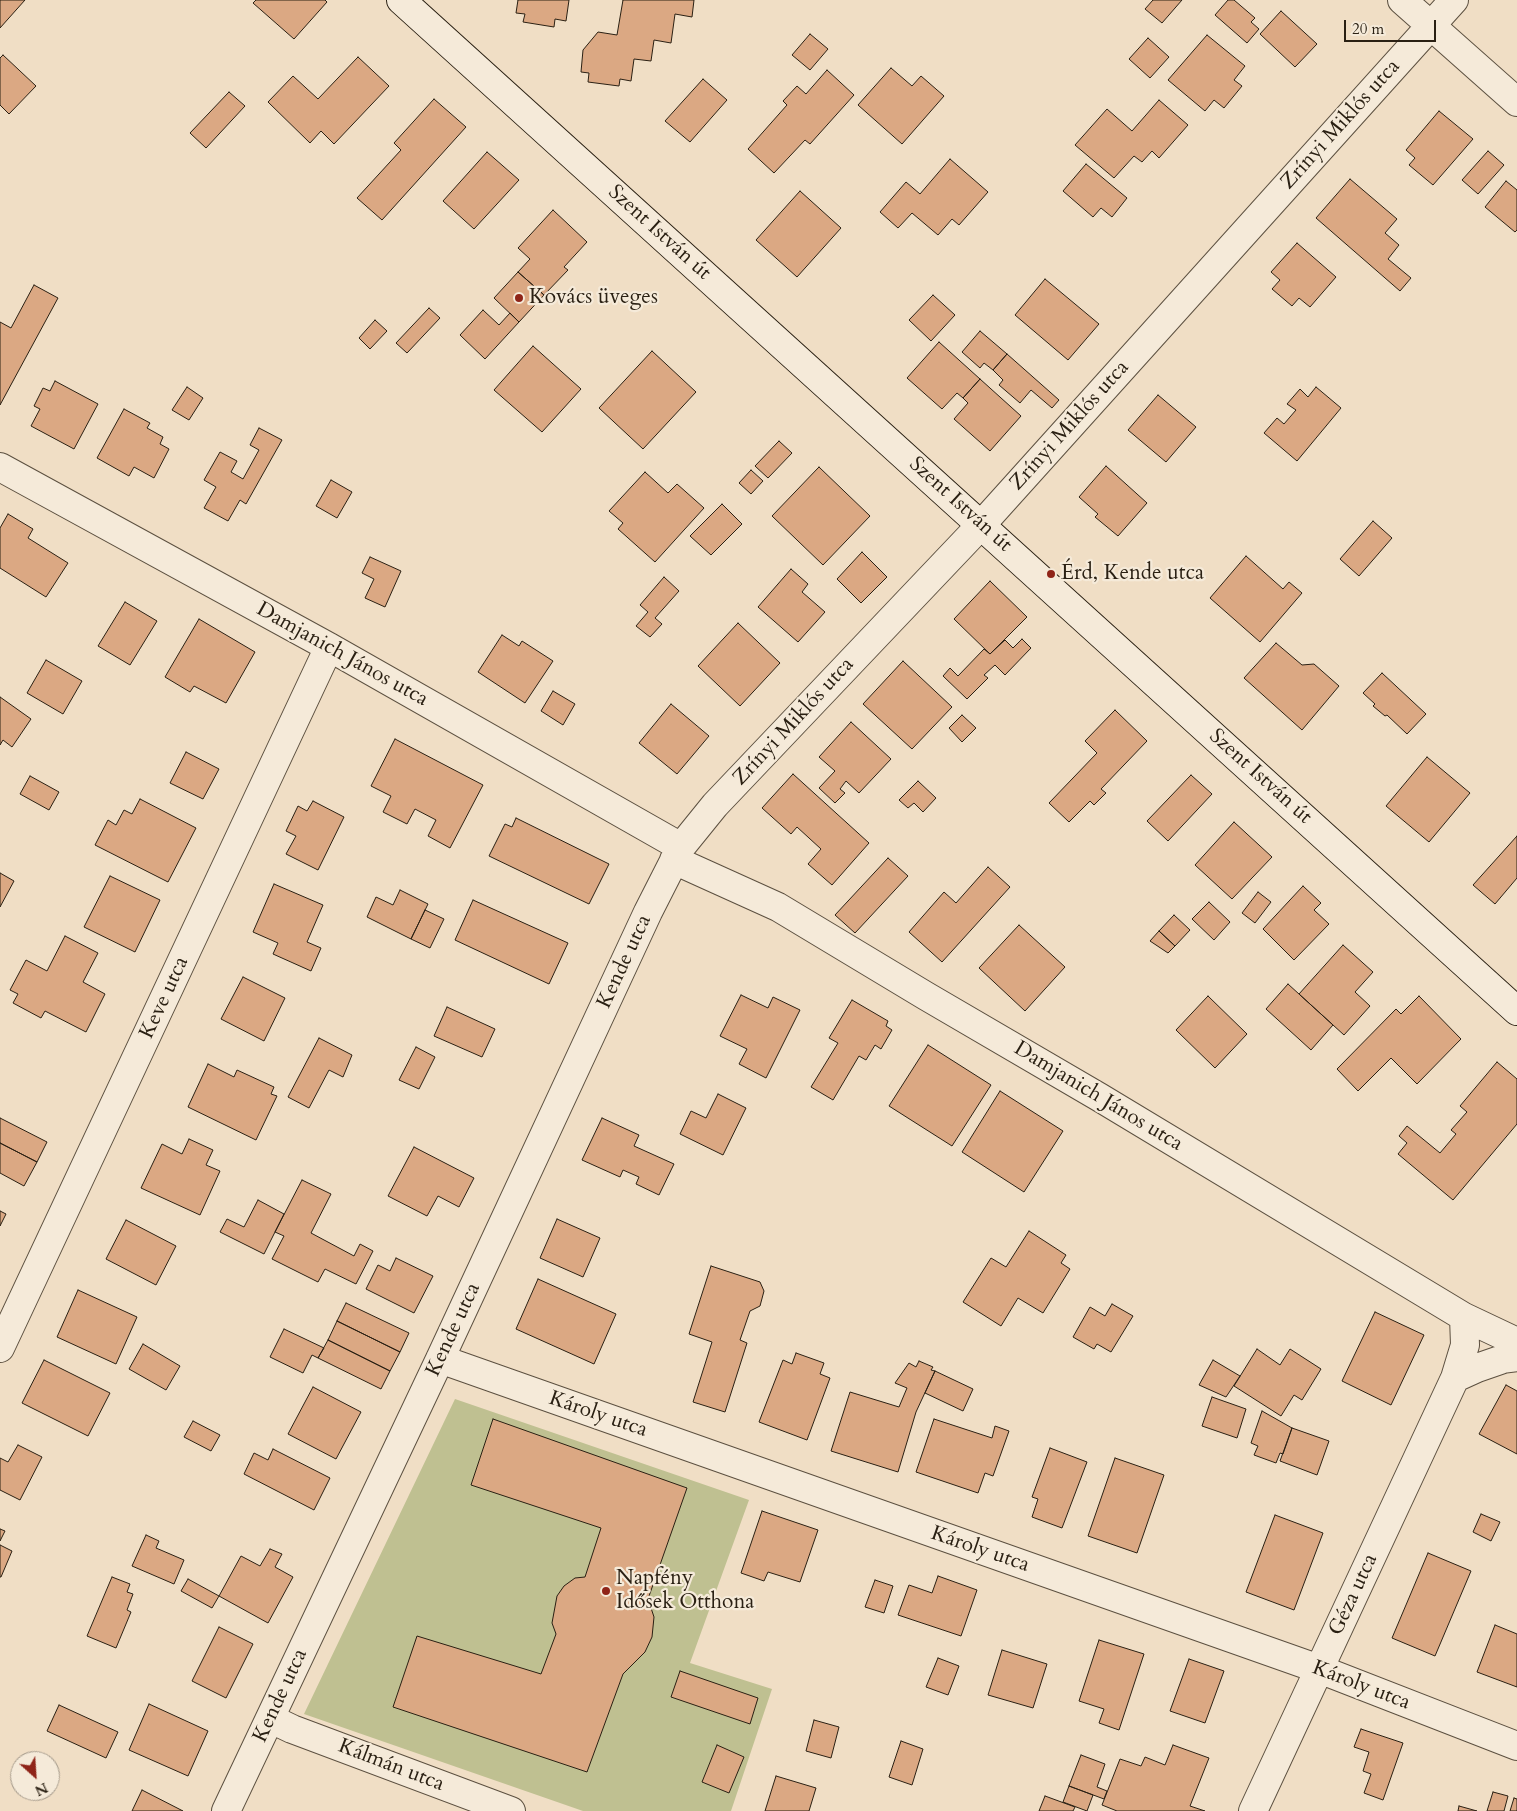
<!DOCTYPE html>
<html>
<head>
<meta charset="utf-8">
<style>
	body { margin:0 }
	#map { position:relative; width:1517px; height:1811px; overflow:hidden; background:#f0dec5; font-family:Cardo,serif }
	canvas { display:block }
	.north { position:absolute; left:10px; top:1751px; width:50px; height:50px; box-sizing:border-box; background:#f5ead9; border:1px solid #a4998a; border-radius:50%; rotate:154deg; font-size:14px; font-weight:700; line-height:20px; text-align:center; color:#2a2013 }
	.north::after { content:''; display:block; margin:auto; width:18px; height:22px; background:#8f2418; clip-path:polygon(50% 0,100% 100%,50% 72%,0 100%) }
	.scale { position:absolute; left:1344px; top:20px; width:92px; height:22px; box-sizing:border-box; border:2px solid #2a2013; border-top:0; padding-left:6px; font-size:15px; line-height:18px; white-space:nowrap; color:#2a2013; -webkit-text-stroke:4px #f5ead9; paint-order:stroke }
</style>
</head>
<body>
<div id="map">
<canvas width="1517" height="1811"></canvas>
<div class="north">N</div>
<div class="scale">20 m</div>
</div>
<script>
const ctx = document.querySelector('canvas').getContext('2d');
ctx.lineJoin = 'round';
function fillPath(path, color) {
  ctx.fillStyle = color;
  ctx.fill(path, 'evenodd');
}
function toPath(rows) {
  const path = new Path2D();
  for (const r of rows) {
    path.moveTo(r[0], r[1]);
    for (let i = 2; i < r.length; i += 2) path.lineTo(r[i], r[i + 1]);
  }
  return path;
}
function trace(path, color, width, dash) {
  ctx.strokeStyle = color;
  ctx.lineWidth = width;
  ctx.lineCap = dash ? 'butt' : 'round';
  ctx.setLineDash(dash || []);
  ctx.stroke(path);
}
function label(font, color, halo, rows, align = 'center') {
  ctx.font = font + ' Cardo,serif';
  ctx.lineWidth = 4.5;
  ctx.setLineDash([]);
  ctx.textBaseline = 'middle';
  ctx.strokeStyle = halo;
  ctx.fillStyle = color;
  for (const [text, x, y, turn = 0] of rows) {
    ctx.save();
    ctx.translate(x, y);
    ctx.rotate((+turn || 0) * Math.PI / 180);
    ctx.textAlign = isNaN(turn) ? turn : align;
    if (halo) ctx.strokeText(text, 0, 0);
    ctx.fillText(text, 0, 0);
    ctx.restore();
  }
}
const green = toPath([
	[455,1399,749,1500,690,1663,772,1689,731,1811,583,1811,304,1714]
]);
const building = toPath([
	[0,0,25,0,0,28,0,0],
	[256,0,325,0,327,2,294,39,253,3,256,0],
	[518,0,569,0,566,21,555,19,554,27,523,22,525,14,516,13,518,0],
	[623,0,694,0,692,17,675,14,671,43,654,40,651,61,634,59,631,81,620,79,619,86,588,82,589,73,581,72,583,50,598,32,617,35,623,0],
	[1153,0,1182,0,1162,23,1145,9,1153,0],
	[1228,0,1234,0,1255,18,1251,22,1259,29,1247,43,1215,15,1228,0],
	[1281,11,1317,44,1295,67,1260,34,1281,11],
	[810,34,828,49,810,70,792,55,810,34],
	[1207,35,1245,66,1234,80,1242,86,1224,108,1214,100,1205,111,1168,80,1207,35],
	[1148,38,1169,57,1150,78,1129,59,1148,38],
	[3,55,36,86,9,114,0,105,0,58,3,55],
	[358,57,389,86,334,144,321,131,310,143,268,102,293,76,318,99,358,57],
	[891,68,912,86,921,76,944,96,902,144,858,105,891,68],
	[827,70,854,95,810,144,805,140,774,173,748,149,787,105,783,101,797,86,806,94,827,70],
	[703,79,727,100,690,142,665,121,703,79],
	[229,92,245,106,206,148,190,133,229,92],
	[434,99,466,127,382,220,357,198,401,150,394,143,434,99],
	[1159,100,1188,125,1159,158,1152,151,1142,162,1134,156,1114,178,1075,145,1107,109,1132,131,1159,100],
	[1439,111,1473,139,1433,185,1409,165,1415,158,1406,150,1439,111],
	[1488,151,1504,165,1478,194,1462,180,1488,151],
	[487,152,519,180,474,229,443,201,487,152],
	[950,159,988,192,959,225,952,219,938,235,912,213,898,228,880,212,906,182,920,194,950,159],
	[1086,164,1127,198,1112,217,1101,208,1093,217,1063,191,1086,164],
	[1350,179,1397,219,1385,233,1399,245,1388,259,1411,278,1400,291,1316,218,1350,179],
	[1506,181,1517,190,1517,230,1515,232,1485,207,1506,181],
	[800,191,841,228,797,277,756,240,800,191],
	[553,210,587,242,564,267,568,270,544,295,518,272,530,259,518,248,553,210],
	[1297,243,1336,277,1310,307,1299,298,1292,306,1272,289,1280,280,1271,272,1297,243],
	[518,272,544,295,519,322,494,298,518,272],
	[1045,279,1099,324,1068,360,1015,315,1045,279],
	[34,285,58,298,0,405,0,322,11,328,34,285],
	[933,295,955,315,931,341,909,320,933,295],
	[429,308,440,318,407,353,396,343,429,308],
	[483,310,499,325,510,313,519,322,485,359,460,335,483,310],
	[375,320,387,331,370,349,359,338,375,320],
	[980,331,1007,354,993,370,984,363,980,368,962,352,980,331],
	[939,342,980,379,963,398,957,393,942,409,907,378,939,342],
	[533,346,581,389,542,432,494,390,533,346],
	[652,351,696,392,643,449,599,408,652,351],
	[1007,354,1059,400,1052,408,1031,390,1020,403,999,385,1003,380,993,370,1007,354],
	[980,379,1021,416,990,451,954,419,968,403,963,398,980,379],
	[55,381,98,404,74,449,31,426,40,409,34,406,43,388,50,391,55,381],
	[187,387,203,398,189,420,172,410,187,387],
	[1316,387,1341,408,1297,461,1264,433,1277,418,1284,424,1296,410,1287,404,1300,389,1308,397,1316,387],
	[1158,395,1196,427,1166,462,1128,430,1158,395],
	[124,409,150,423,147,428,163,437,160,444,169,449,154,478,134,467,129,476,97,458,124,409],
	[259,428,282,440,246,504,240,500,228,521,204,508,216,487,204,480,220,452,237,461,231,472,243,479,259,450,250,445,259,428],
	[779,441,792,453,768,478,755,466,779,441],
	[1106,466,1147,503,1118,536,1095,517,1098,514,1079,497,1106,466],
	[819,467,870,516,823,565,772,516,819,467],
	[751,470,763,481,751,494,739,483,751,470],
	[645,472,668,493,677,484,704,508,655,562,618,529,623,523,609,511,645,472],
	[331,480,352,492,337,518,316,506,331,480],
	[722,504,742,524,711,555,690,536,722,504],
	[8,514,33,529,28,538,68,563,46,597,0,568,0,528,8,514],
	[1373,521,1392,538,1359,576,1340,559,1373,521],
	[862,552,887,577,861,603,837,579,862,552],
	[1246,556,1283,589,1289,582,1302,593,1260,642,1210,598,1246,556],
	[370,557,401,571,385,607,365,598,374,579,362,573,370,557],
	[791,569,808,584,802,592,825,612,798,642,758,607,791,569],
	[664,577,679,591,655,618,662,624,650,637,636,626,648,612,640,605,664,577],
	[990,581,1027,617,990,654,954,619,990,581],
	[125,602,157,621,130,665,98,646,125,602],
	[199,619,255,652,226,703,194,686,190,692,165,677,199,619],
	[738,623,780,663,740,706,698,666,738,623],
	[502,635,519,646,522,641,553,661,525,703,478,672,502,635],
	[1022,639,1031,648,1005,675,995,665,984,675,988,678,967,699,943,676,950,668,958,676,984,649,990,654,1005,640,1013,648,1022,639],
	[1276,643,1302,665,1314,664,1339,686,1302,730,1244,678,1276,643],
	[46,660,82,681,63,714,27,693,46,660],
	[903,661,952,707,912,749,863,704,903,661],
	[1382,673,1426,714,1407,734,1387,715,1385,716,1373,706,1375,704,1363,693,1382,673],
	[553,691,575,704,563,725,541,711,553,691],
	[0,697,31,719,12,747,3,740,0,745,0,697],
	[671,704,709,736,677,774,639,743,671,704],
	[1115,710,1147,741,1101,789,1106,793,1094,805,1090,801,1069,822,1049,803,1097,753,1085,741,1115,710],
	[962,715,976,728,962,742,949,728,962,715],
	[851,722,891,759,859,793,846,781,840,789,845,793,835,803,819,788,835,771,819,757,851,722],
	[395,739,483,785,450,848,428,836,436,820,415,809,407,824,383,812,391,796,371,786,395,739],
	[186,752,219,769,203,799,170,783,186,752],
	[1427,757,1470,793,1429,842,1386,806,1427,757],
	[793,774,869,843,832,885,808,864,821,849,797,827,791,834,762,808,793,774],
	[1191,775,1212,794,1168,841,1147,821,1191,775],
	[30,776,59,792,49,810,20,794,30,776],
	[918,781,936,798,923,812,914,803,908,808,899,800,918,781],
	[140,799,196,828,168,882,95,845,108,820,116,825,124,810,132,814,140,799],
	[313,801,344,817,318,870,286,854,296,836,286,831,298,806,307,811,313,801],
	[516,818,609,864,589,904,489,856,505,824,512,827,516,818],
	[1234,822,1272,857,1232,899,1195,865,1234,822],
	[1517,836,1517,878,1495,904,1473,885,1517,836],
	[888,858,908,876,855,933,835,915,888,858],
	[988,867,1010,887,942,962,909,932,944,892,956,903,988,867],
	[0,873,14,881,0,907,0,873],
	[110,876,160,900,135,952,84,927,110,876],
	[274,884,323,905,307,942,321,948,311,971,273,954,278,943,253,932,274,884],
	[1303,886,1321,903,1314,910,1329,924,1294,960,1263,929,1303,886],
	[400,890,428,904,411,939,367,917,376,897,393,905,400,890],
	[1258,892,1271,902,1255,923,1242,913,1258,892],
	[473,900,568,943,549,984,455,940,473,900],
	[1209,902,1230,922,1214,940,1192,919,1209,902],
	[425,910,444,919,430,948,411,939,425,910],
	[1174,915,1190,930,1175,946,1159,931,1174,915],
	[1019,925,1065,967,1025,1011,979,968,1019,925],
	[1159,931,1175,946,1168,953,1150,941,1159,931],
	[65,936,98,953,83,982,105,994,86,1032,45,1011,41,1018,13,1003,18,994,10,990,26,960,47,971,65,936],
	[1343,945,1373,972,1355,992,1370,1006,1344,1035,1299,994,1343,945],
	[243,977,285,998,264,1041,221,1019,243,977],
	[1288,984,1333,1025,1311,1050,1266,1009,1288,984],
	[741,995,768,1008,773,997,800,1010,766,1078,739,1064,747,1049,720,1036,741,995],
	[1208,996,1247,1034,1215,1068,1176,1030,1208,996],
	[1419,996,1461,1039,1417,1084,1391,1058,1358,1091,1337,1069,1396,1009,1401,1014,1419,996],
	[852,1000,888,1021,886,1026,892,1030,881,1049,875,1045,866,1060,859,1056,833,1100,811,1087,838,1043,829,1038,852,1000],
	[447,1007,495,1029,482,1057,434,1036,447,1007],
	[319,1038,352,1055,343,1077,329,1070,309,1108,288,1097,319,1038],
	[928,1045,991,1085,952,1146,889,1106,928,1045],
	[416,1047,435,1057,419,1089,399,1080,416,1047],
	[1497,1062,1517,1079,1517,1124,1453,1200,1398,1154,1407,1143,1399,1136,1407,1126,1440,1153,1456,1134,1451,1130,1467,1112,1460,1106,1497,1062],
	[208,1064,234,1077,237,1070,274,1087,271,1094,277,1096,256,1140,188,1107,208,1064],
	[1000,1091,1063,1131,1024,1192,962,1152,1000,1091],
	[718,1094,746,1108,723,1155,680,1134,691,1111,706,1118,718,1094],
	[0,1118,47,1142,37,1162,0,1143,0,1118],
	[602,1118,639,1135,634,1146,674,1164,659,1195,636,1184,639,1177,623,1170,620,1177,582,1160,602,1118],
	[189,1139,213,1150,206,1165,220,1171,200,1215,141,1188,162,1144,182,1154,189,1139],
	[0,1143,37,1162,24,1186,0,1173,0,1143],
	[414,1147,474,1178,459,1207,438,1196,427,1216,388,1196,414,1147],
	[302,1180,331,1194,311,1233,354,1256,360,1244,373,1251,356,1284,325,1269,318,1282,272,1259,284,1236,275,1232,302,1180],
	[258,1200,284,1214,264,1254,220,1232,227,1219,244,1227,258,1200],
	[0,1211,6,1214,0,1226,0,1211],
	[557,1219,600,1238,583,1277,540,1258,557,1219],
	[126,1220,176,1246,156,1285,106,1259,126,1220],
	[1029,1231,1066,1255,1061,1263,1070,1269,1043,1313,1018,1298,1001,1326,963,1302,991,1258,1006,1267,1029,1231],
	[396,1258,433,1276,414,1313,366,1289,378,1265,390,1271,396,1258],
	[711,1266,760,1282,764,1291,760,1306,750,1311,740,1340,747,1343,725,1412,693,1402,712,1342,689,1334,711,1266],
	[538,1279,616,1314,594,1364,516,1329,538,1279],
	[78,1290,137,1317,116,1364,57,1337,78,1290],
	[346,1303,409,1333,400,1352,337,1321,346,1303],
	[1112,1304,1133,1316,1111,1352,1097,1344,1094,1349,1073,1337,1090,1307,1105,1316,1112,1304],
	[1375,1312,1424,1335,1391,1405,1342,1381,1375,1312],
	[337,1321,400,1352,390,1371,328,1340,337,1321],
	[284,1329,324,1348,318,1358,312,1355,303,1373,270,1357,284,1329],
	[328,1340,390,1371,381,1389,318,1358,328,1340],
	[143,1344,180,1366,166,1390,129,1369,143,1344],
	[1257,1349,1280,1365,1290,1349,1321,1369,1302,1400,1294,1395,1281,1416,1234,1386,1257,1349],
	[796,1353,824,1363,820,1374,830,1378,807,1440,759,1422,783,1360,792,1364,796,1353],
	[44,1360,110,1393,88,1436,22,1403,44,1360],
	[1213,1360,1240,1376,1226,1397,1199,1385,1213,1360],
	[919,1361,933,1367,931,1370,935,1371,916,1412,898,1472,831,1451,850,1392,899,1407,907,1388,895,1383,909,1363,916,1367,919,1361],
	[935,1371,973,1389,963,1411,925,1393,935,1371],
	[1506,1385,1517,1391,1517,1454,1479,1434,1506,1385],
	[313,1387,361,1412,336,1459,288,1434,313,1387],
	[1212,1397,1246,1409,1237,1438,1202,1426,1212,1397],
	[1262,1411,1292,1428,1283,1454,1280,1453,1276,1463,1254,1455,1258,1446,1251,1443,1262,1411],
	[493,1419,687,1488,648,1599,654,1617,652,1637,645,1652,623,1674,587,1772,393,1707,417,1636,541,1674,556,1634,552,1623,557,1596,564,1586,575,1578,585,1577,601,1528,471,1485,493,1419],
	[934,1419,992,1438,995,1426,1009,1431,993,1476,985,1473,978,1493,916,1472,934,1419],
	[193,1421,220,1435,211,1451,184,1437,193,1421],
	[1292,1428,1329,1441,1317,1475,1280,1461,1292,1428],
	[18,1445,42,1457,20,1500,0,1490,0,1458,8,1462,18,1445],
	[1050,1448,1087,1462,1062,1528,1032,1517,1038,1499,1032,1497,1050,1448],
	[273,1449,330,1478,314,1510,244,1474,254,1453,268,1460,273,1449],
	[1115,1458,1164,1475,1137,1553,1088,1536,1115,1458],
	[762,1511,818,1530,800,1582,768,1572,764,1581,741,1573,762,1511],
	[1481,1514,1500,1522,1491,1541,1473,1532,1481,1514],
	[1275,1515,1323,1533,1294,1610,1246,1592,1275,1515],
	[0,1529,5,1531,0,1541,0,1529],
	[146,1535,159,1541,156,1548,184,1560,174,1584,132,1566,146,1535],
	[0,1545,12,1551,1,1577,0,1577,0,1545],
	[270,1549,282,1554,275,1567,293,1577,268,1623,219,1596,241,1556,260,1566,270,1549],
	[1428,1553,1471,1571,1435,1656,1392,1638,1428,1553],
	[938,1576,977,1590,961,1636,898,1615,909,1585,932,1593,938,1576],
	[112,1577,130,1584,127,1592,133,1594,127,1610,131,1612,116,1648,87,1636,112,1577],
	[188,1579,219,1596,212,1608,181,1591,188,1579],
	[875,1580,893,1586,884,1613,865,1607,875,1580],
	[1495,1625,1517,1634,1517,1687,1477,1672,1495,1625],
	[219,1627,253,1644,226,1698,192,1681,219,1627],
	[1099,1640,1144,1654,1119,1730,1099,1723,1104,1709,1079,1701,1099,1640],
	[1002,1650,1047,1664,1033,1708,988,1695,1002,1650],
	[938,1658,959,1666,948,1695,926,1687,938,1658],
	[1189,1659,1224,1671,1205,1723,1170,1711,1189,1659],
	[680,1671,758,1698,750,1724,671,1697,680,1671],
	[149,1704,208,1731,188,1776,129,1750,149,1704],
	[59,1705,118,1732,106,1758,47,1731,59,1705],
	[814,1720,839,1727,831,1758,806,1751,814,1720],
	[1361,1729,1403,1743,1383,1800,1364,1793,1371,1774,1363,1771,1369,1752,1354,1747,1361,1729],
	[901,1741,923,1749,912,1785,889,1777,901,1741],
	[717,1745,744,1757,729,1793,702,1782,717,1745],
	[1173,1745,1209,1758,1190,1806,1205,1811,1117,1811,1102,1805,1120,1759,1141,1766,1145,1757,1165,1765,1173,1745],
	[1081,1755,1105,1764,1097,1787,1107,1791,1104,1799,1069,1786,1081,1755],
	[776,1776,816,1788,809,1811,765,1811,776,1776],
	[1069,1786,1093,1795,1087,1811,1063,1802,1069,1786],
	[142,1790,183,1811,132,1811,142,1790],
	[1493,1792,1508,1796,1504,1811,1487,1811,1493,1792],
	[1045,1796,1075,1807,1073,1811,1039,1811,1045,1796],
	[1514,1798,1517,1799,1517,1811,1510,1811,1514,1798],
	[1459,1806,1477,1811,1458,1811,1459,1806]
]);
const street = toPath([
	[1402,0,1517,102],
	[0,467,329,647,681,847],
	[674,860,778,907,926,996,1099,1097,1464,1317,1517,1342],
	[0,1348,329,647],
	[440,1359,1319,1669,1517,1746],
	[1455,1378,1477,1368,1503,1359,1517,1357],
	[271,1719,292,1729,511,1811],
	[226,1811,440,1359,648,912,681,847,715,805,982,524,1454,0],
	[1253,1811,1455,1378,1465,1345,1464,1317]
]);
const secondary = toPath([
	[401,0,1517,1011]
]);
const markers = [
	[519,298,5,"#8f2418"],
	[1051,574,5,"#8f2418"],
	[606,1591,5,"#8f2418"]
];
const streetNames = [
	["Zrínyi Miklós utca",1341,125,-48],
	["Szent István út",659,233,42],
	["Zrínyi Miklós utca",1070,426,-48],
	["Szent István út",960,505,42],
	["Damjanich János utca",342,655,29],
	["Zrínyi Miklós utca",794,722,-47],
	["Szent István út",1260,777,42],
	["Kende utca",625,962,-65],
	["Keve utca",165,998,-65],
	["Damjanich János utca",1098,1097,31],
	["Kende utca",454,1330,-65],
	["Károly utca",598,1415,19],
	["Károly utca",980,1550,19],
	["Géza utca",1354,1595,-65],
	["Károly utca",1361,1686,21],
	["Kende utca",281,1696,-65],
	["Kálmán utca",391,1766,21]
];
const poiNames = [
	["Kovács üveges",529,298],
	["Érd, Kende utca",1061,574],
	["Napfény",616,1579],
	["Idősek Otthona",616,1603]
];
fillPath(green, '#bfc091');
fillPath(building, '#dba883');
trace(building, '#2a2013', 1);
trace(street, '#5c5040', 30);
trace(secondary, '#2a2013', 30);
trace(street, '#f5ead9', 28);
trace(secondary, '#f5ead9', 28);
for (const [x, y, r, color] of markers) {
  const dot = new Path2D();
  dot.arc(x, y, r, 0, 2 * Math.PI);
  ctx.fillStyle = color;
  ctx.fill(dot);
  trace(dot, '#f5ead9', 2);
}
label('21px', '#2a2013', '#f5ead9', streetNames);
label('21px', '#2a2013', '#f5ead9', poiNames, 'left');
</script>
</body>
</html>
